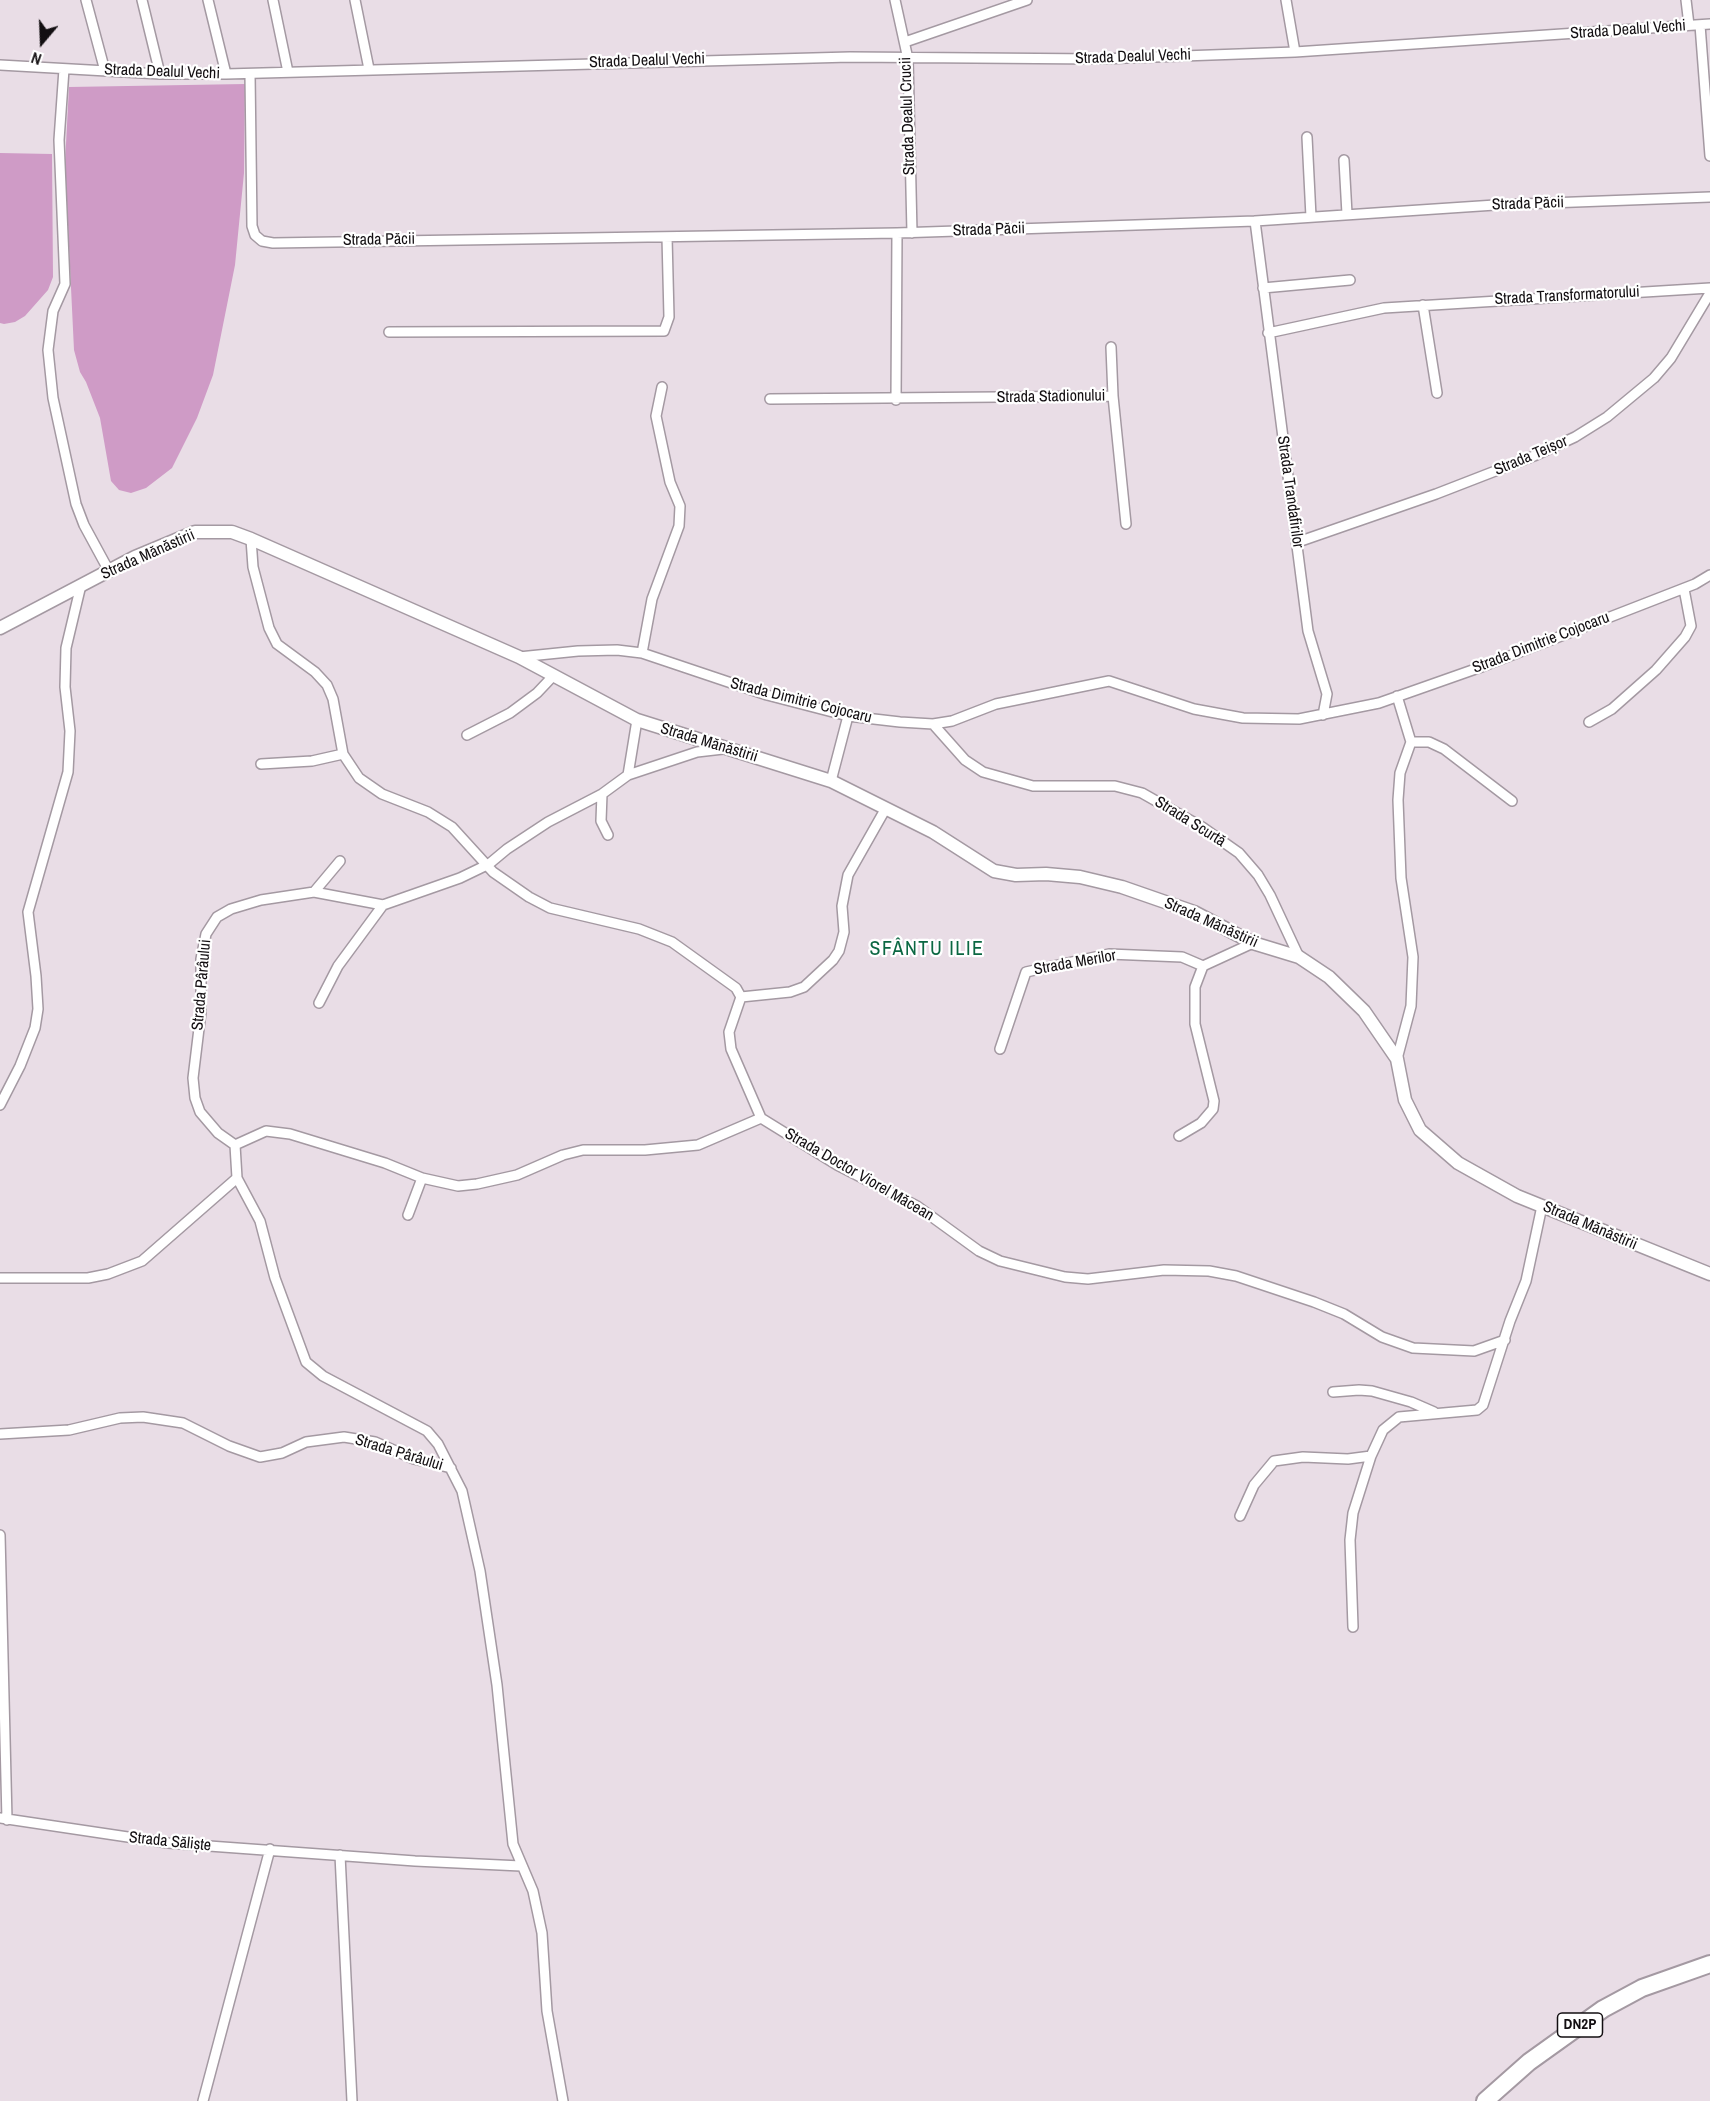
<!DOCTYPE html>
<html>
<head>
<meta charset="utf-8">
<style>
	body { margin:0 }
	#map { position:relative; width:1710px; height:2101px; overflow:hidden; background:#e9dde6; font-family:"Archivo Narrow",sans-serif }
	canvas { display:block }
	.north { position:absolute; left:12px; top:12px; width:60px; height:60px; -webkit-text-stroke:4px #fff; paint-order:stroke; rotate:199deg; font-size:16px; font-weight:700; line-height:24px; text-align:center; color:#130f12 }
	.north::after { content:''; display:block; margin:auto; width:21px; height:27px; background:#130f12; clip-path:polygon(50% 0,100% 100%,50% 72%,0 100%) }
</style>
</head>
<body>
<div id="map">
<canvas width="1710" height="2101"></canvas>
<div class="north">N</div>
</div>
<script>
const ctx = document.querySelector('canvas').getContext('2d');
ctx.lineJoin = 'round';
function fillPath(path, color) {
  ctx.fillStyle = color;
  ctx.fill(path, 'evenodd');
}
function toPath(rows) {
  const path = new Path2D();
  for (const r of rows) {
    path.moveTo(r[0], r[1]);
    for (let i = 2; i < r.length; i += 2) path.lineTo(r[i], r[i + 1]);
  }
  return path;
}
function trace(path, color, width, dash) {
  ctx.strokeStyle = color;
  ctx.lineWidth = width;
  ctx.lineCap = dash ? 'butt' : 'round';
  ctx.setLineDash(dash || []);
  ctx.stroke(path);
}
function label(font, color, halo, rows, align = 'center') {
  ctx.font = font + ' "Archivo Narrow",sans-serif';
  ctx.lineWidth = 4.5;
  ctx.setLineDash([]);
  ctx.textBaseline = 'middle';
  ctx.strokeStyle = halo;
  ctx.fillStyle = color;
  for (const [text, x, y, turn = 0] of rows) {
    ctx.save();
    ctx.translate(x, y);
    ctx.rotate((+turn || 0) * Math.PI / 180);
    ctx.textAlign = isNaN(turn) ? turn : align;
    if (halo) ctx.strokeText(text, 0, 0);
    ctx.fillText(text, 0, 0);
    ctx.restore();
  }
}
const green = toPath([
	[245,84,244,173,235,265,213,375,197,418,172,468,146,488,131,493,119,490,111,481,100,418,86,382,80,372,74,350,65,163,69,87],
	[0,153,52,154,53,277,48,290,25,316,15,322,4,324,0,323]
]);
const minor = toPath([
	[86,0,105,71],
	[142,0,160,74],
	[208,0,226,74],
	[273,0,288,72],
	[355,0,369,69],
	[895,0,908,59,912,233],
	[1286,0,1295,52],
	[1686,0,1689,25],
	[1700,25,1710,156],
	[905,42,1027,0],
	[0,65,160,74,226,74,850,57,1099,59,1295,52,1710,24],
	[64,69,59,140,65,284,53,311,48,350,53,398,76,504,84,525,109,571],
	[250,74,252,226,255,235,262,241,273,243,897,233,1255,221,1495,205,1710,197],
	[1307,137,1311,217],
	[1344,160,1347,214],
	[1255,221,1308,631,1327,694,1323,715],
	[1263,288,1350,280],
	[1423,305,1437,393],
	[389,332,664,331,669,317,667,237],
	[1268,333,1384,308,1710,288],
	[1111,347,1113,396,1126,524],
	[770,399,1113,396],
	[896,400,897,233],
	[251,539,253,567,269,628,277,644,315,672,327,685,333,699,343,754,359,778,382,794,428,812,452,827,493,872,529,897,550,908,639,929,672,942,736,988,741,997,790,992,804,987,833,960,839,951,844,932,842,906,848,875,886,808],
	[1298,542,1436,494,1534,456,1575,437,1607,417,1654,378,1671,358,1710,293],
	[642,653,652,599,679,526,680,506,670,482,656,416,662,387],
	[519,657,578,651,617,650,642,653,767,695,848,716,900,722,933,724,952,721,996,704,1109,681,1194,709,1243,718,1299,719,1379,703,1484,666,1695,584,1710,575],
	[1397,696,1411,742],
	[1589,722,1612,709,1656,670,1685,637,1691,626,1684,589],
	[933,724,965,760,983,772,1033,786,1115,786,1142,793,1202,827,1239,853,1258,875,1270,895,1299,957],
	[467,735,510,713,537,693,554,675],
	[1411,742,1429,742,1444,749,1512,801],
	[261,764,312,761,343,754],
	[628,775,637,720],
	[831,781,848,716],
	[602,794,601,821,608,835],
	[314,892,340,861],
	[741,997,729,1032,731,1049,761,1118,837,1165,917,1206,979,1251,1000,1261,1065,1277,1088,1279,1164,1270,1209,1271,1236,1276,1314,1302,1344,1314,1382,1337,1413,1348,1474,1351,1505,1340],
	[319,1003,338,966,383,905],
	[1000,1049,1026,972,1109,954,1182,957,1203,966],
	[1397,1059,1411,1006,1413,957,1401,878,1398,800,1400,773,1411,742],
	[0,1105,20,1066,35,1028,38,1009,36,976,28,912,68,772,70,731,65,687,66,648,81,585],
	[1179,1136,1201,1123,1213,1109,1214,1101,1195,1024,1195,987,1203,966,1253,943],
	[235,1145,218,1133,200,1112,195,1098,193,1078,201,1012,201,959,206,934,217,917,231,909,261,900,314,892,383,905,460,878,489,864,507,849,548,822,602,794,628,775,697,752,723,749],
	[235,1145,266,1131,290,1134,385,1163,422,1178,458,1186,477,1184,517,1175,563,1155,583,1150,645,1150,698,1145,761,1118],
	[237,1178,260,1221,275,1278,306,1362,323,1376,427,1431,438,1444,462,1491,480,1571,497,1685,513,1844,533,1891,542,1933,547,2011,563,2101],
	[408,1215,422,1178],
	[0,1278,88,1278,108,1274,142,1261,237,1178,235,1145],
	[1333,1392,1359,1390,1372,1391,1411,1402,1434,1412],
	[0,1434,69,1430,120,1418,143,1417,183,1423,229,1446,260,1457,282,1453,306,1442,344,1437,375,1442,414,1459,451,1468],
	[1240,1516,1254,1485,1274,1461,1303,1457,1348,1459,1371,1456],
	[0,1535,7,1820],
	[1353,1627,1350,1540,1353,1513,1371,1456,1383,1430,1399,1417,1477,1410,1483,1405,1510,1321,1526,1281,1542,1206],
	[0,1818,168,1843,415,1861,521,1866],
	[340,1855,352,2101],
	[203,2101,270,1849]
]);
const tertiary = toPath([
	[0,628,135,557,195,532,232,532,251,539,519,657,637,720,831,781,933,832,994,871,1016,875,1046,874,1080,877,1122,887,1194,912,1253,943,1299,957,1329,977,1364,1011,1397,1059,1405,1100,1420,1130,1458,1163,1517,1196,1710,1274]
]);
const trunk = toPath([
	[1485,2101,1529,2062,1603,2009,1642,1988,1710,1964]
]);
const shields = [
	[1580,2025,45]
];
const shieldNames = [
	["DN2P",1580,2025]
];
const streetNames = [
	["Strada Dealul Vechi",1628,30,-4],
	["Strada Dealul Vechi",1133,57,-2],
	["Strada Dealul Vechi",647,61,-2],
	["Strada Dealul Vechi",162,72,2],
	["Strada Dealul Crucii",908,116,-92],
	["Strada Păcii",1528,204,-2],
	["Strada Păcii",989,230,-2],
	["Strada Păcii",379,240,-1],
	["Strada Transformatorului",1567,296,-3],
	["Strada Stadionului",1051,397,-1],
	["Strada Teișor",1531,456,-23],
	["Strada Trandafirilor",1290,492,82],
	["Strada Mănăstirii",148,555,-24],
	["Strada Dimitrie Cojocaru",1541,643,-21],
	["Strada Dimitrie Cojocaru",801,701,14],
	["Strada Mănăstirii",709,743,17],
	["Strada Scurtă",1190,822,32],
	["Strada Mănăstirii",1211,923,24],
	["Strada Merilor",1075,963,-10],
	["Strada Pârâului",202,985,-85],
	["Strada Doctor Viorel Măcean",859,1175,30],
	["Strada Mănăstirii",1590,1226,23],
	["Strada Pârâului",399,1453,17],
	["Strada Săliște",170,1842,6]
];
const quarterNames = [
	["SFÂNTU ILIE",927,950]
];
fillPath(green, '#cf9bc6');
trace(minor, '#a499a2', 12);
trace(tertiary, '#a499a2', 15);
trace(trunk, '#a499a2', 20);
trace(minor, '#fff', 9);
trace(tertiary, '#fff', 12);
trace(trunk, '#fff', 16);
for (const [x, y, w] of shields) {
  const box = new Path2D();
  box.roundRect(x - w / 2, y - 12, w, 24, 4.5);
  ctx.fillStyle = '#fff';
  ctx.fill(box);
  trace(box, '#130f12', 1.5);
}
label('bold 15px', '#130f12', null, shieldNames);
label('16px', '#130f12', '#fff', streetNames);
ctx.letterSpacing = '1.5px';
label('20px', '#0b6742', '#fff', quarterNames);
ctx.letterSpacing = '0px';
</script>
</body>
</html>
